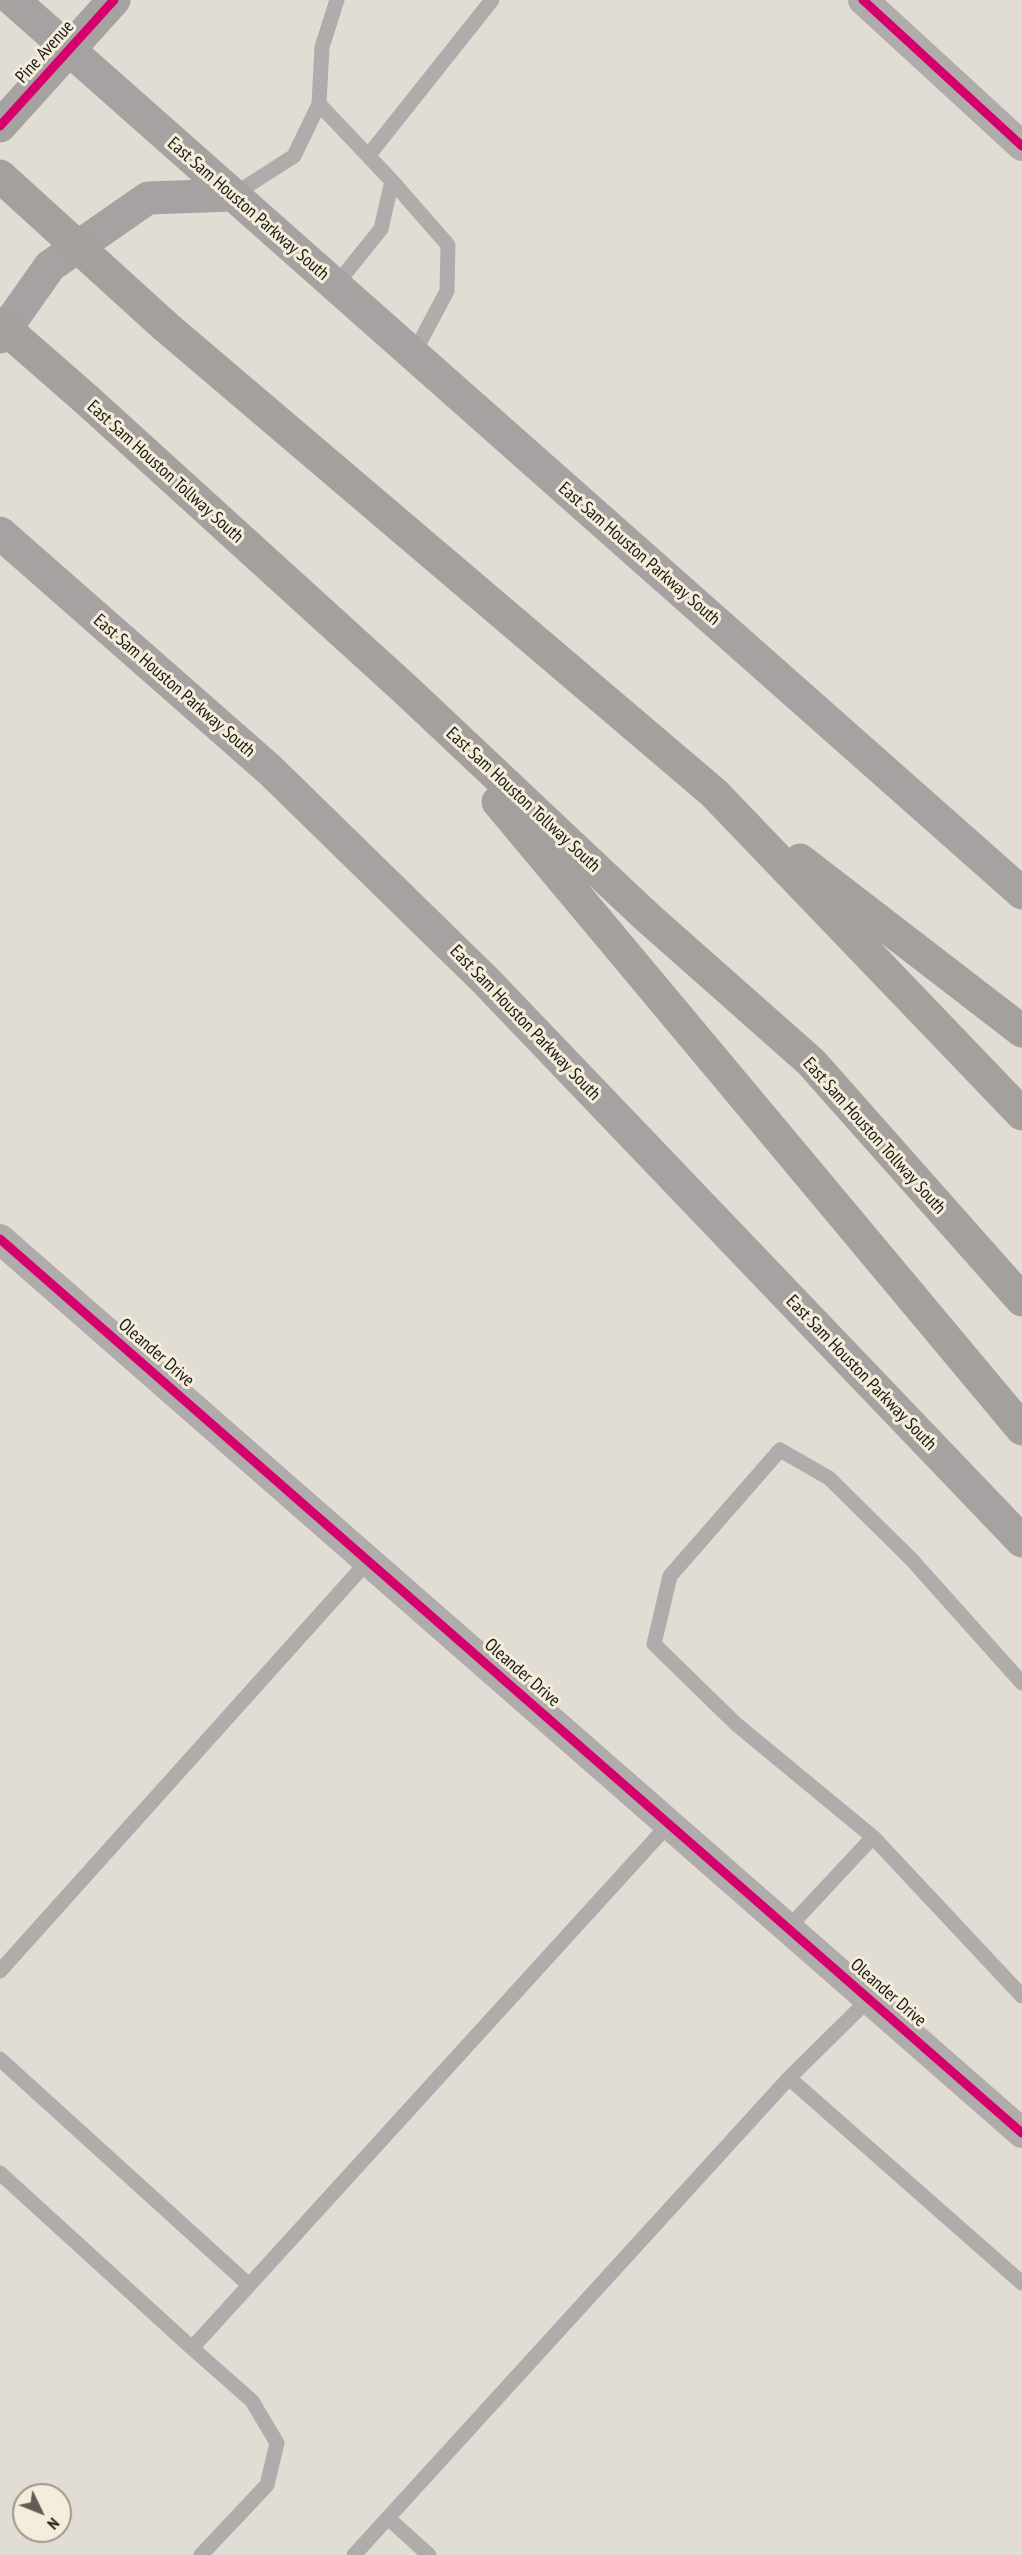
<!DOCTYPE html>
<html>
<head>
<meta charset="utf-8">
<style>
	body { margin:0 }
	#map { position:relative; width:1022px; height:2555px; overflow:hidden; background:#e2ddd4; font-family:"PT Sans Narrow",sans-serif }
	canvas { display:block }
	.north { position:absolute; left:12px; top:2483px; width:60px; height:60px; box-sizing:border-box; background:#f5eddb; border:2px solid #9e988b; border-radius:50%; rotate:133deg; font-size:16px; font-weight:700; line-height:24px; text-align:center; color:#1b1812 }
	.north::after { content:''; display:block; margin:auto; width:21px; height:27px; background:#615d56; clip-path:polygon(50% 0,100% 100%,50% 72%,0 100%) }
</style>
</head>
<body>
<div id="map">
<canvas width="1022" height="2555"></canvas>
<div class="north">N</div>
</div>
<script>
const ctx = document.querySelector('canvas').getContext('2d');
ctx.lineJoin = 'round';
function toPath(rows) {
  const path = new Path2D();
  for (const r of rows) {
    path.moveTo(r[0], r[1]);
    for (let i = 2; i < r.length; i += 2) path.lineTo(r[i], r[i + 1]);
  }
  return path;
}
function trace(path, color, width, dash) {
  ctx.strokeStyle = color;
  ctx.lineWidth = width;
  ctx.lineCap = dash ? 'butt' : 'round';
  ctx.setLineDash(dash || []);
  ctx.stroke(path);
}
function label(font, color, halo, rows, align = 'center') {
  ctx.font = font + ' "PT Sans Narrow",sans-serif';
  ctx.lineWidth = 6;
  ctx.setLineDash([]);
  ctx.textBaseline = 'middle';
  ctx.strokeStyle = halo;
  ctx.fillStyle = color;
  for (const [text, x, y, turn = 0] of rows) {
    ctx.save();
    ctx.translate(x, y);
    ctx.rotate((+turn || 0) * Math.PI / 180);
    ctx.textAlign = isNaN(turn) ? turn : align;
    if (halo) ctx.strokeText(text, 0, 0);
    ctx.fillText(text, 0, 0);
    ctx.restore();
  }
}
const lane = toPath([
	[319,104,392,181,381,229,335,286],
	[368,156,492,0],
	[392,181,448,245,447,291,413,355],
	[233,195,294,156,319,104,322,47,337,0],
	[873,1837,1022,1996],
	[788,1928,873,1837,736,1724,654,1644,670,1576,780,1450,829,1478,912,1560,1022,1683],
	[0,1971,368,1561],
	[0,2059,249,2285],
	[789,2078,869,1999],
	[0,2173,192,2348,669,1824],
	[192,2348,252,2401,277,2443,267,2485,201,2555],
	[388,2518,429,2555],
	[354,2555,789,2078,1022,2283]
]);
const street = toPath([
	[863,0,1022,146],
	[0,1239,1022,2133]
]);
const secondary = toPath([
	[13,0,1022,893],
	[0,126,114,0],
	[0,337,50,266,148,198,233,195],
	[0,533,270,770,486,981,1022,1541]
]);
const highway = toPath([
	[165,326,714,793,1022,1114],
	[87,400,405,689,646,916,811,1062,1022,1300],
	[498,802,1022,1429],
	[800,860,1022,1031]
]);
const highwayBridge = toPath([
	[0,176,165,326],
	[0,324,87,400]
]);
const cycleway = toPath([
	[863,0,1022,146],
	[0,126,114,0],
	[0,1239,1022,2133]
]);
const streetNames = [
	["Pine Avenue",45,52,-48],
	["East Sam Houston Parkway South",248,209,41],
	["East Sam Houston Tollway South",165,472,42],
	["East Sam Houston Parkway South",639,554,41],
	["East Sam Houston Parkway South",174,686,41],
	["East Sam Houston Tollway South",523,800,43],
	["East Sam Houston Parkway South",525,1023,46],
	["East Sam Houston Tollway South",874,1136,48],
	["Oleander Drive",156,1353,41],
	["East Sam Houston Parkway South",861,1373,46],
	["Oleander Drive",522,1673,41],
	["Oleander Drive",888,1993,41]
];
trace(lane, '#b0acab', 15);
trace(street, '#b0acab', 30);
trace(secondary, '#a6a2a1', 33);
trace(highway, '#a4a09d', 33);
trace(highwayBridge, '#a4a09d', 33);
trace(cycleway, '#d6006c', 9);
label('18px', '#1b1812', '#f5eddb', streetNames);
</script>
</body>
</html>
